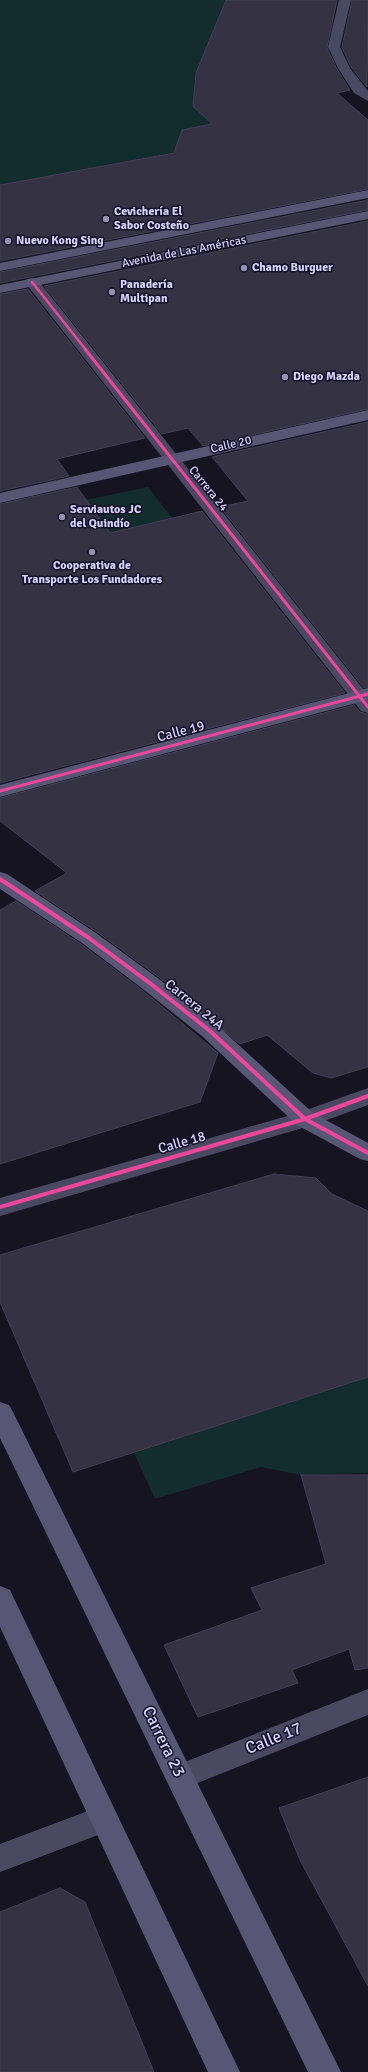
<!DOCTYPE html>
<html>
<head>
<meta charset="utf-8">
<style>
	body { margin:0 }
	canvas { display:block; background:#161421 }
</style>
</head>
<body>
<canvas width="368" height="2072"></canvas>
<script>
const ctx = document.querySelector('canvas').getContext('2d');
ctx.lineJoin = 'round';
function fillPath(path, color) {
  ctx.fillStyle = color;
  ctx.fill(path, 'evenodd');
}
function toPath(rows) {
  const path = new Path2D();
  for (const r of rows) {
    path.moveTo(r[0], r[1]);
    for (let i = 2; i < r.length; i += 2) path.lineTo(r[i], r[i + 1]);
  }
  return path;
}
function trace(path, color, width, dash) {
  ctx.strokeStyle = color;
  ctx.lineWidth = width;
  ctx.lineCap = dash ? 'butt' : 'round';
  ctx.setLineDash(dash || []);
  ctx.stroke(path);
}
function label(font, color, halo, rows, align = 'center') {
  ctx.font = font + ' Signika,sans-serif';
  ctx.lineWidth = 3;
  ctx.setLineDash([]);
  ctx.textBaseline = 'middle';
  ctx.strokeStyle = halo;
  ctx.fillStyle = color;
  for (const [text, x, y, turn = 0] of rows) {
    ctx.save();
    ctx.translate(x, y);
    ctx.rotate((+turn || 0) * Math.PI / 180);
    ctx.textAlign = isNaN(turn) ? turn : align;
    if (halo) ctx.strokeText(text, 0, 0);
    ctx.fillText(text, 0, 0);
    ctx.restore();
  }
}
const green = toPath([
	[0,0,226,0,193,106,231,142,0,185],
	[148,487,172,518,110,533,86,500],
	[368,1377,368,1473,301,1475,261,1467,155,1499,134,1453]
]);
const building = toPath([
	[226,0,337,0,327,48,337,69,350,90,337,93,368,120,368,189,0,261,0,185,174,153,182,130,212,124,193,106,196,73,226,0],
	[352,0,368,0,367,87,351,67,342,47,352,0],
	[368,200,368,210,0,283,0,272,368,200],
	[368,221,368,409,203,446,188,428,162,434,44,286,368,221],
	[28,289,145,438,57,459,69,476,0,491,0,294,28,289],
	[368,422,368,687,364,688,220,507,248,501,212,457,368,422],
	[77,487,110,533,202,511,345,693,0,783,0,504,77,487],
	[354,705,360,712,368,714,368,1067,331,1078,313,1073,267,1035,240,1044,160,978,97,932,35,891,67,873,0,821,0,798,354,705],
	[16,901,81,944,142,990,218,1053,200,1102,0,1164,0,910,16,901],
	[274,1174,316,1178,332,1194,368,1211,368,1377,73,1472,0,1302,0,1255,274,1174],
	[301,1475,368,1475,368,1668,355,1670,349,1649,292,1670,298,1683,198,1717,164,1645,262,1610,251,1588,326,1564,301,1475],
	[368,1777,368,1986,300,1860,279,1808,368,1777],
	[60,1888,85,1902,154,2072,0,2072,0,1912,60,1888]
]);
const street = toPath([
	[339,0,351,0,340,47,350,68,368,91,368,101,354,93,338,68,328,47,339,0],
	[32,278,37,279,368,695,368,713,361,711,27,285,25,282,27,279,32,278],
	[368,1088,368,1105,313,1125,0,1216,0,1198,298,1113,368,1088],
	[368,1689,368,1715,180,1790,170,1786,166,1777,170,1768,368,1689],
	[104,1805,114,1809,119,1819,114,1829,0,1872,0,1844,104,1805]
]);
const secondary = toPath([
	[368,190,368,198,0,271,0,263,368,190],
	[368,211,368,219,0,293,0,285,368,211],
	[368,410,368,420,0,503,0,493,368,410],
	[368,688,368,700,0,797,0,785,368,688],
	[0,872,7,874,96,933,159,979,218,1026,313,1113,368,1143,368,1161,360,1159,297,1125,202,1036,143,989,82,943,0,889,0,872],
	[0,1402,9,1405,13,1412,341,2072,308,2072,0,1438,0,1402],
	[0,1586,10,1590,240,2072,208,2072,0,1627,0,1586]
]);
const cyclewayFar2 = toPath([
	[32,282,86,350]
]);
const cyclewayFar1 = toPath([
	[85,349,368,707],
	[0,791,368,694]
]);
const cycleway = toPath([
	[0,879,89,938,151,984,210,1031,305,1119,368,1153],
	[0,1207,305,1119,368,1096]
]);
const markers = [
	[106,219,4,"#9591b1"],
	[8,241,4,"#9591b1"],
	[244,268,4,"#9591b1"],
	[112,292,4,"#9591b1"],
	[285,377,4,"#9591b1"],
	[62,517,4,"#9591b1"],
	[92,552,4,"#9591b1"]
];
const farPoinames = [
	["Cevichería El",114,212],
	["Sabor Costeño",114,226],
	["Nuevo Kong Sing",16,241],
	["Chamo Burguer",252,268],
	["Panadería",120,285],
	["Multipan",120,299],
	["Diego Mazda",293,377],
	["Serviautos JC",70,510],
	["del Quindío",70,524],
	["Cooperativa de",92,566,"center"],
	["Transporte Los Fundadores",92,580,"center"]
];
const farStreetnames = [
	["Avenida de Las Américas",184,252,-11],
	["Calle 20",231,445,-13],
	["Carrera 24",208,489,51]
];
const streetNames = [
	["Calle 19",181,732,-15],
	["Carrera 24A",194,1005,39],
	["Calle 18",182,1143,-16]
];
const nearStreetnames = [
	["Calle 17",274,1739,-22],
	["Carrera 23",163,1742,64]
];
fillPath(green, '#132c2d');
fillPath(building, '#343243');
trace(building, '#433f54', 1);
fillPath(street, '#4a4962');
fillPath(secondary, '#575674');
trace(cyclewayFar2, '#ed469a', 2.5);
trace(cyclewayFar1, '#ed469a', 3);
trace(cycleway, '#ed469a', 4);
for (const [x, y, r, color] of markers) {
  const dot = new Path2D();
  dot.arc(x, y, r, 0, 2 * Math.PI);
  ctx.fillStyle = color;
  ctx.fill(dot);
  trace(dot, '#130f26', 1.5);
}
label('bold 12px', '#d9d4ff', '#130f26', farPoinames, 'left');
label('12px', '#d9d4ff', '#130f26', farStreetnames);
label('14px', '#d9d4ff', '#130f26', streetNames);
label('17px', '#d9d4ff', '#130f26', nearStreetnames);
</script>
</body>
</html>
